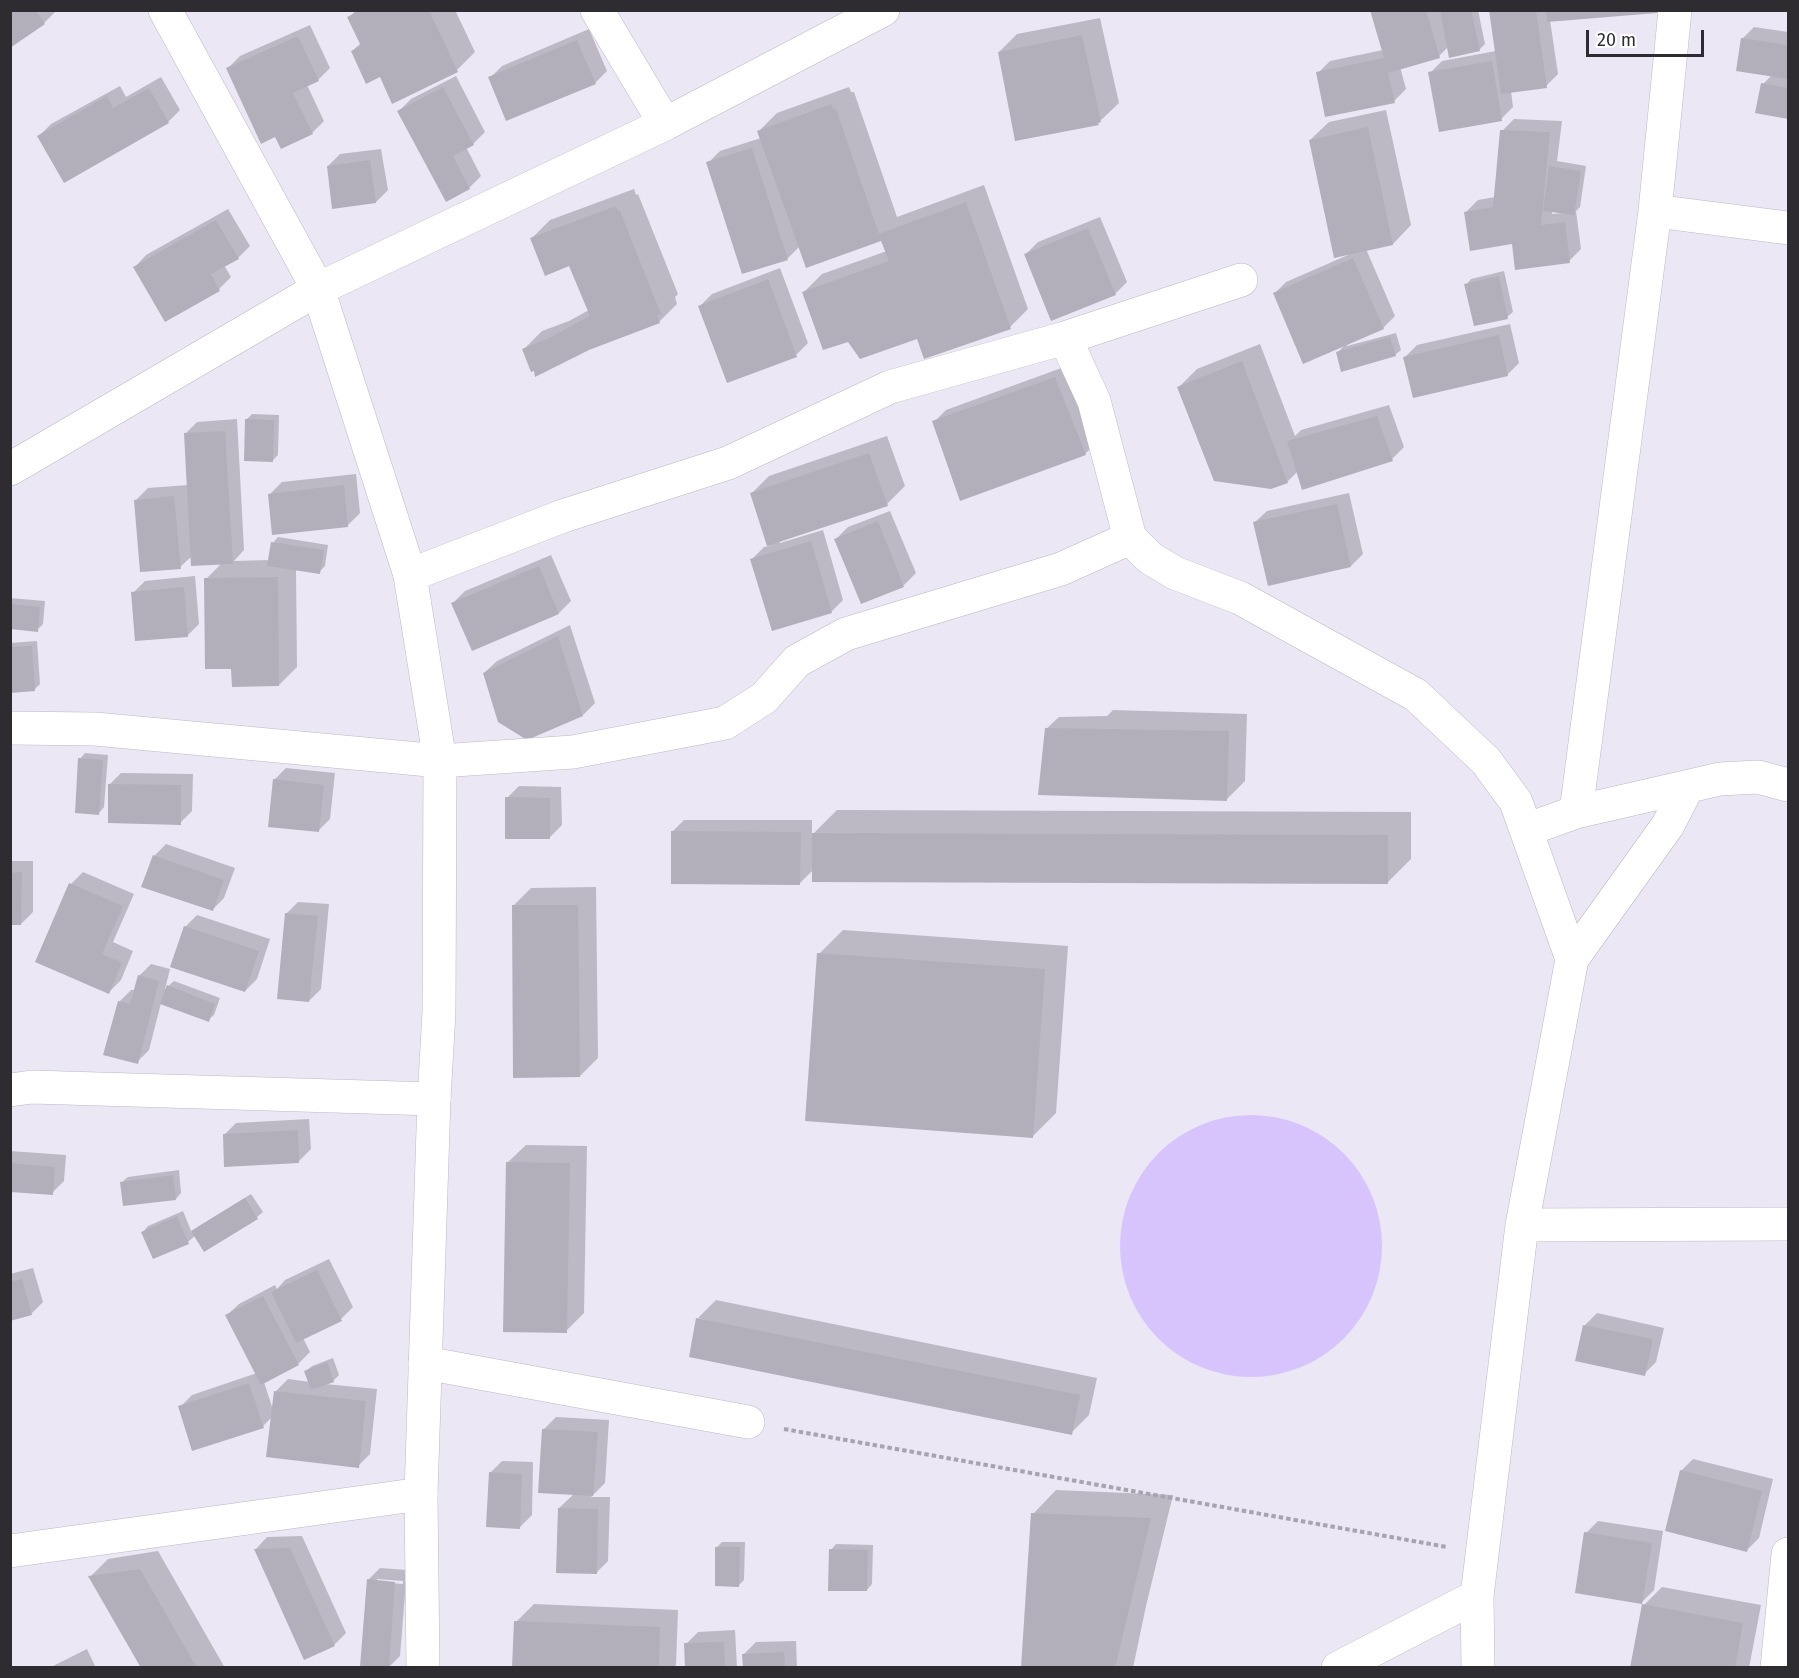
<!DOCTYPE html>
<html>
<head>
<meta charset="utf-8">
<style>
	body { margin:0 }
	#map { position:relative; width:1799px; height:1678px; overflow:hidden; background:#ebe7f5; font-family:"Fira Sans",sans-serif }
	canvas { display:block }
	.frame { position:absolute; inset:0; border:12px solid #2e2c31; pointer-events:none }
	.scale { position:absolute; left:1586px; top:30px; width:118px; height:27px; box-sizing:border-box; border:3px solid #2e2c31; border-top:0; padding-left:8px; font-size:18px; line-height:21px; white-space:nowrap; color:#2e2c31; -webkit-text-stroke:4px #fff; paint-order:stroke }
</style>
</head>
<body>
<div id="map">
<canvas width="1799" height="1678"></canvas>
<div class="frame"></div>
<div class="scale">20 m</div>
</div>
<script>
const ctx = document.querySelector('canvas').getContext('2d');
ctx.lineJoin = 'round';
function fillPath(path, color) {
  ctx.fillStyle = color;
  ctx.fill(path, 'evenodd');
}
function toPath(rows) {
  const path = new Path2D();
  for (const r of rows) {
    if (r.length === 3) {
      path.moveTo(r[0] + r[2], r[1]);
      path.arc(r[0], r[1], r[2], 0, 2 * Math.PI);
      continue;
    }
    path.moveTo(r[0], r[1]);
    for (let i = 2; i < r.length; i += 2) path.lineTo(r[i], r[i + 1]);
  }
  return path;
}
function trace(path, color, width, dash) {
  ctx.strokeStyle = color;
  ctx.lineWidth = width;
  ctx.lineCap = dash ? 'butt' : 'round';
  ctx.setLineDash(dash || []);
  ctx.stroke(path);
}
const green = toPath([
	[1251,1246,131]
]);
const shadow = toPath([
	[10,10,57,10,44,23,10,46],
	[356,10,455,10,475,52,457,70,380,75,352,51,361,43,349,18],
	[1371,10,1478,10,1485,44,1479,50,1448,47,1439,56,1400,67,1406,89,1394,101,1318,73,1330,61,1383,50],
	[1490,10,1657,10,1550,20,1558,74,1546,86,1511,91,1513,107,1501,119,1430,73,1442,61,1496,51],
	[1100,18,1119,103,1098,123,999,52,1017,34],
	[310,25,330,68,318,80,307,85,324,121,312,133,276,135,228,68,240,56],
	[1754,27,1788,32,1788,118,1757,112,1763,84,1772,75,1742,39],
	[589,29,607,71,595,83,490,78,502,66],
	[456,76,485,132,473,144,466,147,481,176,469,188,399,111,411,99],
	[161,77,180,110,168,122,39,136,51,124,120,86,126,97],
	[849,87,851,92,854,92,897,217,984,185,1028,309,1010,327,918,337,849,340,804,292,822,274,887,251,882,239,800,246,787,259,708,163,720,151,761,138,759,131,777,113],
	[1386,110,1411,225,1393,244,1366,249,1395,316,1383,328,1346,344,1347,346,1396,333,1401,350,1395,355,1338,352,1346,344,1274,294,1286,282,1348,255,1310,140,1329,122],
	[1514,119,1562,121,1557,161,1586,166,1580,207,1576,211,1581,249,1569,261,1513,242,1466,212,1478,200,1495,197,1502,131],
	[1552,210,1563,213,1552,214],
	[381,149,388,190,376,202,328,166,340,154],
	[634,189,636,195,638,194,678,294,675,297,677,304,659,322,524,349,542,331,569,321,589,310,570,264,532,238,550,220],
	[228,209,250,246,238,258,224,265,231,277,219,289,165,320,135,267,146,255],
	[1100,217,1127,282,1115,294,1026,254,1038,242],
	[780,268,808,343,796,355,700,306,712,294],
	[1504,271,1513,312,1507,317,1466,285,1471,279],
	[1510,324,1519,363,1507,375,1405,357,1417,345],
	[1260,344,1295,436,1301,430,1389,405,1404,447,1392,459,1298,471,1287,482,1179,387,1197,369],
	[1067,366,1097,442,1085,454,934,422,946,410],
	[252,414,279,415,278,455,273,460,247,419],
	[237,419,244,550,234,561,270,560,273,543,278,537,328,545,325,566,319,572,296,568,297,667,279,685,233,668,206,579,222,563,192,556,180,567,136,500,148,488,188,485,185,434,197,422],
	[887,436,905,486,887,504,780,540,780,543,823,530,843,600,831,612,752,559,764,547,769,546,751,494,769,476],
	[356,474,360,513,348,525,270,494,282,482],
	[1349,493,1363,554,1351,566,1269,584,1255,522,1267,511],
	[890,511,916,573,904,585,862,602,836,539,848,527],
	[551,555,571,601,559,613,473,649,453,603,465,591],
	[195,576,199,624,187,636,133,593,145,581],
	[10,598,45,601,43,624,37,630,10,628],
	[570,625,595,703,583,715,484,673,497,661],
	[37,641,40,684,34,690,10,692,10,643],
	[1113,710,1247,714,1245,781,1227,799,1046,729,1059,717,1107,716],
	[85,753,108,755,104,807,99,813,80,759],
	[286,768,335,773,330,819,318,831,274,780],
	[121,773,193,774,192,811,180,823,109,785],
	[519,786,561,787,562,825,550,837,507,798],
	[837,810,1411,812,1411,859,1387,883,813,870,800,883,672,832,684,820,812,820,812,835],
	[166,844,235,868,224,898,212,910,154,856],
	[10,861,33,861,33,912,21,924,10,924],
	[83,872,134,894,113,942,133,951,121,980,109,992,71,884],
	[596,887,598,1058,580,1076,513,906,531,888],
	[298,902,329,904,321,989,309,1001,286,914],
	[197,915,270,939,257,979,245,991,185,927],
	[843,930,1068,946,1056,1113,1033,1136,819,954],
	[151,964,170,969,165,989,174,981,220,998,214,1015,208,1020,161,1003,149,1050,137,1062,119,1002,131,990,135,990,139,976],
	[309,1119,311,1149,299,1161,224,1135,236,1123],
	[526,1145,587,1146,584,1313,566,1331,507,1163],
	[10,1151,66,1155,64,1181,52,1193,10,1190],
	[179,1170,181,1193,176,1199,122,1182,128,1177],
	[251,1194,263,1212,257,1217,205,1250,196,1235,188,1242,153,1257,143,1232,148,1226,183,1211,192,1233,199,1226],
	[329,1259,353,1307,341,1319,303,1338,310,1352,298,1364,264,1382,273,1410,276,1391,288,1379,310,1382,306,1371,312,1366,333,1358,339,1375,333,1381,325,1384,377,1389,370,1454,358,1466,273,1416,263,1426,180,1407,192,1395,257,1373,227,1315,239,1304,275,1285,277,1289,285,1280],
	[33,1268,43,1302,31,1314,10,1320,10,1274],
	[716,1300,1097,1378,1089,1415,1071,1433,698,1318],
	[1597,1313,1664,1328,1656,1362,1644,1374,1577,1360,1585,1325],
	[556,1417,609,1420,605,1483,591,1497,610,1497,608,1561,596,1573,559,1508,574,1494,544,1429],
	[1693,1459,1773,1479,1759,1538,1747,1550,1681,1471],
	[502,1461,533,1462,532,1515,520,1527,490,1473],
	[1056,1490,1173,1495,1146,1606,1133,1668,1023,1668,1033,1514],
	[1598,1521,1663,1531,1654,1590,1642,1602,1586,1533],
	[302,1536,346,1633,334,1645,256,1549,267,1537],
	[722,1542,745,1542,744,1580,739,1585,716,1548],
	[836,1544,873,1545,872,1584,867,1590,831,1550],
	[158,1551,225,1668,143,1668,90,1577,108,1559],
	[380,1568,407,1570,400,1656,388,1668,368,1580],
	[377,1579,403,1581,403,1584,377,1582],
	[1662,1587,1761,1605,1749,1668,1632,1668,1644,1605],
	[534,1604,678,1610,676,1665,673,1668,514,1668,516,1622],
	[735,1630,737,1668,687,1668,686,1644,698,1632],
	[796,1641,797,1668,744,1668,744,1654,756,1642],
	[87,1649,96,1668,49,1668]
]);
const building = toPath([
	[10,10,36,10,45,24,10,48],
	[361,10,429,10,458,72,392,104,380,77,366,84,351,51,361,46,347,17],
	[1370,10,1426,10,1440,58,1388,73,1395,103,1325,117,1316,72,1384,58],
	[1440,10,1471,10,1480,51,1449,58],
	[1489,10,1536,10,1547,88,1501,94],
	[1546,10,1657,10,1657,13,1547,22],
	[1082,35,1101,122,1098,123,1099,125,1015,141,998,52],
	[298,36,319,81,293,93,313,134,281,149,275,137,261,144,226,68],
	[1741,38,1788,45,1788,79,1736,71],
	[577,40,596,84,506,121,488,77],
	[1492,61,1502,121,1439,132,1428,72],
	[1761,83,1788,88,1788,119,1755,113],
	[443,87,474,145,453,156,470,189,446,202,397,111],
	[149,88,169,123,64,183,37,136,107,96,113,108],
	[831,104,833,109,836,109,879,234,966,202,1011,329,924,359,917,339,860,359,848,342,823,350,802,292,889,261,881,241,806,268,757,131],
	[1368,127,1393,245,1334,258,1309,140],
	[1500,130,1550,132,1541,225,1565,222,1570,263,1515,270,1512,244,1470,251,1464,212,1493,207],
	[752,148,788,260,742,274,706,162],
	[370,160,376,203,332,209,327,166],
	[1549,166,1581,171,1574,215,1543,211],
	[616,206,618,211,620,211,661,314,657,315,660,323,589,350,535,377,534,371,531,372,522,349,549,338,590,316,569,266,545,276,530,238],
	[216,220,239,259,211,274,220,291,165,322,133,267],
	[1088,228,1116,295,1051,321,1024,254],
	[1353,258,1384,329,1303,364,1273,293],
	[1499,276,1508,319,1474,326,1464,284],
	[768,279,797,357,727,383,698,306],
	[1499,335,1508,376,1413,398,1403,357],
	[1390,337,1396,356,1341,372,1336,352],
	[1242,361,1288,483,1271,489,1214,481,1177,387],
	[1055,377,1086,455,960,501,932,421],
	[1377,416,1393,461,1302,490,1287,441],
	[245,419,274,420,273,462,244,461],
	[225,431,233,564,191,566,184,433],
	[869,453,888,506,767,546,750,493],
	[344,485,348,527,272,535,268,494],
	[174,496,181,569,140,572,134,500],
	[1337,504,1351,567,1268,586,1253,522],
	[878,521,904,587,861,604,834,539],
	[811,541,832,613,772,631,750,559],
	[271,542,324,550,320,574,267,566],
	[539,566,559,614,472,651,451,603],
	[278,577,279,686,232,687,231,669,205,669,204,578],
	[184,587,188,637,135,641,131,592],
	[10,604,40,607,38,632,10,629],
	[558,636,583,716,527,740,498,722,483,673],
	[32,646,35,691,10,693,10,647],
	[1045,728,1229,731,1227,801,1038,795],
	[78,758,103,760,99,815,75,813],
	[273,779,324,785,319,832,268,827],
	[108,784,181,785,181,825,108,823],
	[505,797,550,798,550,839,505,839],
	[671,831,801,832,800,885,671,884],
	[812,833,1388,835,1388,884,812,882],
	[153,855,224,880,213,911,141,887],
	[22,872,21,925,10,925,10,873],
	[69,883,123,906,102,954,122,963,109,994,35,962],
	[512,905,578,905,580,1077,513,1078],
	[285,913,318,916,309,1002,277,999],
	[184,926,259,951,245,992,170,967],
	[817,953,1045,969,1033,1138,805,1121],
	[138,975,159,981,138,1064,103,1055,118,1001,130,1004],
	[167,985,215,1004,209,1022,160,1004],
	[298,1130,299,1163,224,1167,223,1134],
	[506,1162,570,1163,567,1333,503,1332],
	[10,1163,55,1167,53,1195,10,1192],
	[173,1175,176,1200,123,1206,120,1182],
	[245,1198,258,1219,204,1252,191,1231],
	[177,1216,189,1244,153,1259,141,1232],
	[317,1270,342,1321,296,1343,271,1292],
	[22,1279,32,1315,10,1321,10,1282],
	[263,1296,299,1365,261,1385,225,1315],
	[696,1318,1080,1395,1072,1435,689,1357],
	[1583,1325,1653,1339,1645,1376,1575,1361],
	[327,1362,334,1382,311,1390,304,1371],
	[249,1383,264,1428,192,1451,178,1406],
	[274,1391,366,1401,359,1468,266,1457],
	[542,1429,598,1432,593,1496,538,1493],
	[1680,1470,1762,1491,1747,1552,1665,1531],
	[489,1472,522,1474,520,1529,486,1527],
	[558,1508,598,1509,597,1574,556,1573],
	[1031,1513,1151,1518,1115,1668,1021,1668],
	[1584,1532,1652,1543,1642,1604,1575,1593],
	[715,1547,740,1547,739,1587,715,1586],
	[290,1548,335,1646,304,1660,254,1549],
	[829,1549,868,1550,867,1591,828,1591],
	[140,1569,197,1668,141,1668,88,1576],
	[367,1579,395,1582,389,1668,360,1667],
	[1642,1604,1743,1623,1735,1668,1630,1668],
	[514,1621,660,1627,659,1668,512,1668],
	[724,1642,725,1668,685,1668,684,1643],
	[784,1652,785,1668,743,1668,742,1654]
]);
const path = toPath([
	[784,1429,1447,1547]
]);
const minor = toPath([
	[597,10,665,124],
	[1655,211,1788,228],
	[1065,338,1094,401,1130,538,1150,558,1175,573,1240,598,1416,695,1486,761,1516,802,1526,830],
	[10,469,318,289,665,124,883,10],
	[410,575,563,516,728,463,890,387,1065,338,1241,280],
	[10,728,95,729,440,761,573,752,725,723,764,698,797,661,846,634,1061,569,1130,538],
	[1576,812,1655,211,1675,10],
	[1572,959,1668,825,1687,788],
	[10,1090,32,1087,434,1099],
	[1522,1225,1788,1224],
	[425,1363,748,1422],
	[10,1551,421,1494],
	[1338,1668,1477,1596],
	[1478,1668,1477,1596,1522,1225,1572,959,1526,830,1576,812,1720,779,1758,777,1788,785],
	[1777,1668,1788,1554]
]);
const tertiary = toPath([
	[165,10,318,289,410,575,440,761,439,1012,434,1099,421,1494,423,1668]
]);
fillPath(green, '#d7c4fd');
fillPath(shadow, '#0003');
fillPath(building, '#b2aeba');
trace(minor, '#bcb8c5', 34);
trace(tertiary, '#bcb8c5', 34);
trace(path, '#a7a4ae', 4, [4.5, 3]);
trace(minor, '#fff', 33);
trace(tertiary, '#fff', 33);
</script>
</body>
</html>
